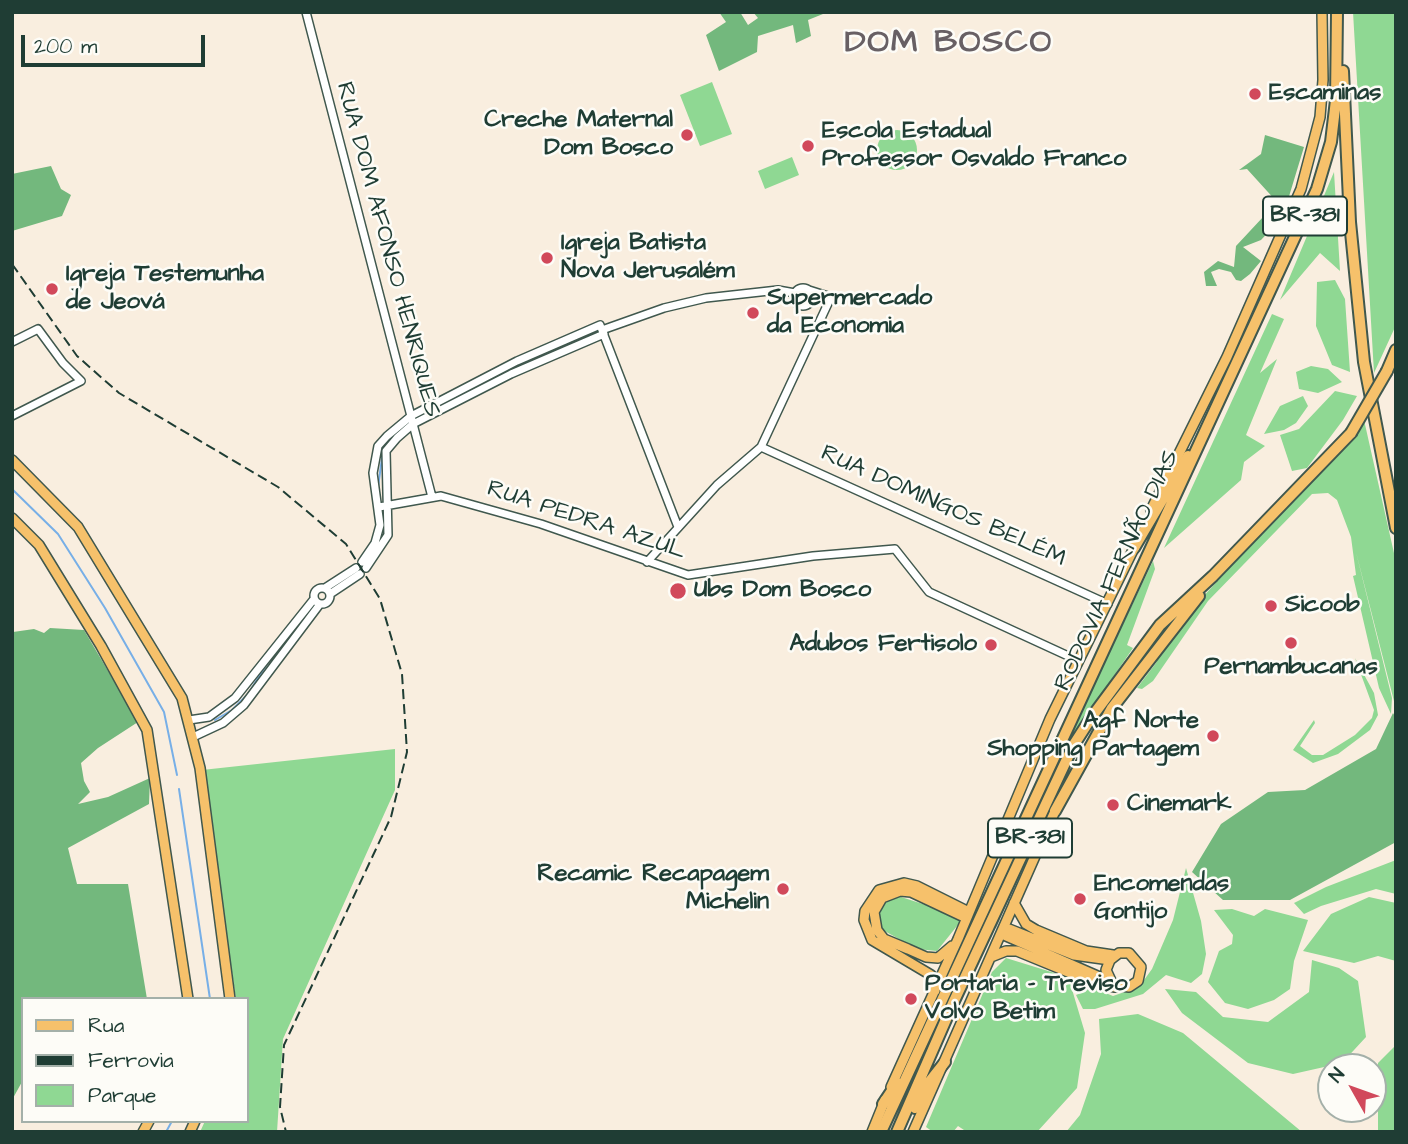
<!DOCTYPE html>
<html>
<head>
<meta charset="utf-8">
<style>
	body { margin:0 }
	#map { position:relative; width:1408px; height:1144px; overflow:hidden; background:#f9eedf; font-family:"Architects Daughter",sans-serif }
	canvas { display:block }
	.frame { position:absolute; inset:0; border:14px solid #1f3d34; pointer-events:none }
	.legend { position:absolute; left:21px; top:997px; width:228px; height:126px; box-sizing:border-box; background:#fdfcf7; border:2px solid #a4b0a9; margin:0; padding:9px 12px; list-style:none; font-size:21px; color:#1f3d34 }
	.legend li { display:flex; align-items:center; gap:14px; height:35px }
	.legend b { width:35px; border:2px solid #a4b0a9 }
	.north { position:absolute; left:1317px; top:1053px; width:70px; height:70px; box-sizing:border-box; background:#fdfcf7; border:2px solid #a4b0a9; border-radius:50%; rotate:310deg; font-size:19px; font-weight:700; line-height:28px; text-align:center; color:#1f3d34 }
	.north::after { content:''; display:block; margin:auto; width:24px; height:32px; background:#d1495b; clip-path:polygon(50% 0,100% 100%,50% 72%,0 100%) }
	.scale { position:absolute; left:21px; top:35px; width:184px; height:32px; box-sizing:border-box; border:4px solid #1f3d34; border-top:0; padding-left:9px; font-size:21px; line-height:24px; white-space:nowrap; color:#1f3d34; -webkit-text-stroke:5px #fdfcf7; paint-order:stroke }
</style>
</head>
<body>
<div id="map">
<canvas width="1408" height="1144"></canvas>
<div class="frame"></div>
<ul class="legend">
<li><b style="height:9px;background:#f6c16b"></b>Rua</li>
<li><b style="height:9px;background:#1f3d34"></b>Ferrovia</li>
<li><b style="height:19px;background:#8fd893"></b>Parque</li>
</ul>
<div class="north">N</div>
<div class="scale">200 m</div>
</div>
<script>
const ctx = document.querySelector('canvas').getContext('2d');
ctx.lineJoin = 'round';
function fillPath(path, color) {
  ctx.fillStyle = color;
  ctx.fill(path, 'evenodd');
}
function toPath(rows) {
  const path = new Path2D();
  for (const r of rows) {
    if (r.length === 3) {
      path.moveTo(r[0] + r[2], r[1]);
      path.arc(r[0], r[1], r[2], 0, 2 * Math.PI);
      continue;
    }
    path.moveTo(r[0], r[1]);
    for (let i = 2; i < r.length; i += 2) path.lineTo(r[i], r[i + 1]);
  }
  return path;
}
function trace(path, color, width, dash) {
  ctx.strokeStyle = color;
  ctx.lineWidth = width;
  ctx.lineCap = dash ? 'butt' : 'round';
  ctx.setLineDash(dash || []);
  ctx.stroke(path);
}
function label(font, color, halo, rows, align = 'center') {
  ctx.font = font + ' "Architects Daughter",sans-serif';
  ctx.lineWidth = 5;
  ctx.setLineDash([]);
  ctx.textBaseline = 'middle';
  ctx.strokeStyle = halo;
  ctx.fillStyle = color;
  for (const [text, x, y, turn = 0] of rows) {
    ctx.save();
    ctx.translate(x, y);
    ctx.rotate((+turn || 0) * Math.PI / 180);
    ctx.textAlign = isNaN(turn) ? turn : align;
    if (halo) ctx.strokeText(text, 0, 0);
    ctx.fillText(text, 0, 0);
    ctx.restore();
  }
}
const green = toPath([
	[1353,12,1396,12,1396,325,1374,373],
	[712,82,732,134,700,146,680,95],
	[897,150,20],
	[792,157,799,175,765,189,758,171],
	[1334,172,1340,271,1320,253,1280,300],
	[1335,280,1345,299,1350,372,1332,365,1316,326,1317,282],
	[1272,314,1284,319,1260,373,1277,359,1246,435,1265,446,1244,462,1241,480,1164,548],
	[1311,366,1328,369,1342,382,1318,393,1299,389,1296,372],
	[1335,391,1357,396,1343,420,1307,468,1292,471,1280,435,1299,429],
	[1303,396,1308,406,1296,423,1284,430,1264,434,1280,406],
	[1364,420,1396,562,1396,709,1356,552,1392,698,1391,714,1379,688,1353,576,1356,575,1351,537,1337,500,1328,493,1312,494,1208,601,1153,681,1142,689,1137,688,1156,663,1161,650,1201,599],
	[1153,561,1155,569,1127,645,1133,648,1062,752],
	[1355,658,1374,693,1378,715,1370,730,1338,754,1313,763,1293,750,1314,720,1315,723,1300,746,1312,755,1323,755,1355,735,1372,718,1374,710],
	[395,749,395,790,283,1039,277,1132,200,1132,205,1121,247,1121,247,999,236,999,202,770],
	[1396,860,1396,894,1376,889,1321,906,1304,914,1294,903,1326,887],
	[1186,868,1201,921,1206,954,1202,974,1191,983,1166,975,1143,994,1095,1009,1083,1009,1076,995,1086,991,1086,985,1113,996,1139,987,1152,969,1173,920],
	[898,896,929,906,961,921,937,951,917,949,881,929,878,920,883,904],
	[1369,897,1396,903,1396,961,1378,956,1354,963,1303,951,1331,914],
	[1232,909,1254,916,1265,909,1308,920,1294,961,1290,989,1274,1000,1248,1009,1225,1003,1208,982,1219,951,1232,944,1233,935,1214,910],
	[1006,958,1074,979,1071,986,1085,1033,1077,1088,1037,1132,967,1132,958,1126,953,1132,933,1132,926,1127,992,972],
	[1312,960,1339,968,1358,981,1366,1037,1342,1063,1293,1074,1248,1063,1182,1013,1165,989,1196,992,1223,1017,1268,1022,1309,992],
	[1138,1014,1183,1033,1302,1132,1066,1132,1080,1115,1101,1054,1099,1019],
	[1396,1045,1396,1132,1378,1132,1378,1063]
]);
const forest = toPath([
	[719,12,740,12,748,25,758,18,753,12,828,12,808,20,811,36,796,43,793,25,758,36,757,52,719,71,706,35,726,22],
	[1265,135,1304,147,1287,203,1278,222,1261,240,1243,247,1261,261,1250,274,1241,281,1236,280,1231,272,1219,269,1211,272,1217,286,1206,286,1204,272,1218,261,1234,267,1236,246,1277,202,1247,169,1239,170,1261,154],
	[51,166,61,189,71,195,62,216,12,231,12,174],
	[50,628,84,630,138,722,98,748,81,763,84,781,90,792,78,804,108,797,150,778,149,804,68,848,77,884,128,884,147,999,23,999,23,1080,12,1100,13,632,34,629,44,633],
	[1393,713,1396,718,1396,842,1290,900,1223,900,1192,872,1221,824,1268,792,1305,790,1376,749]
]);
const stream = toPath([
	[523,364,597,333],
	[418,417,503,373],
	[386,446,401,430],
	[378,487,383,451],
	[12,489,58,534,105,608,164,712,177,775],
	[285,641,305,618],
	[215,720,232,710,248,694,270,659],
	[179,789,210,999],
	[166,1132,172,1121]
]);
const majorTunnel = toPath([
	[965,910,1009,929]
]);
const minor = toPath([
	[306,12,432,497],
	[803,297,9],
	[602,330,664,308,706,298,778,290,795,293],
	[12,342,38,329,63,363,81,381,12,416],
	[761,447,1108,604],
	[379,507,441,496,541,524,688,575,813,556,895,549,929,592,1079,661],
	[362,562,375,543,380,525,373,473,378,446,387,436,411,416,517,361,600,325,678,527],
	[647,562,717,485,761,447,831,297,809,290],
	[366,568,388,535,386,451,397,438,413,424,511,374,604,334],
	[322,596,8],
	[325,588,356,568],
	[330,594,360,574],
	[189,720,209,717,235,698,314,599],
	[193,737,223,723,244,705,320,604]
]);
const major = toPath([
	[12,460,78,527,182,698,200,768,230,999],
	[1151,510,1227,357,1301,189,1320,117,1323,80,1322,12],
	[12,518,39,545,101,646,147,730,188,999],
	[1014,903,1026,924,1036,930,1086,951,1113,955],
	[1009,929,1074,955,1110,960,1119,953,1129,953,1141,967,1138,981,1129,987,1113,985,1106,970,1110,960],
	[1006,936,1109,981],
	[952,946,938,958,926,957,908,949,884,939,877,930,874,912,882,898,900,891,911,892,962,916],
	[991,957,1006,951,1017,951,1095,983,1115,987],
	[935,991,931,975,872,940,864,920,865,911,879,890,904,883,917,886,965,910],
	[891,1087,958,939,1050,719,1137,542],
	[143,1132,149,1121],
	[190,1132,195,1121],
	[872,1132,885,1100],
	[913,1132,1055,811]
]);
const highway = toPath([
	[1343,71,1350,222,1364,362,1396,528],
	[1387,371,1396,350],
	[1134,548,1188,456],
	[1055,811,1112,708,1199,596],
	[883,1104,897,1083],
	[915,1108,926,1086,945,1062],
	[881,1132,1317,189,1331,142,1336,100,1337,12],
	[897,1132,954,1001,1073,746,1091,718,1160,625,1213,576,1351,433]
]);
const rail = toPath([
	[12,264,77,356,119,393,278,487,346,544,380,599,402,674,407,752,391,817,284,1045,280,1107,286,1132]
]);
const highwayBridge = toPath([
	[1351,433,1387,371]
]);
const markers = [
	[1255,94,7,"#d1495b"],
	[687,135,7,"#d1495b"],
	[808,146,7,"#d1495b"],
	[547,258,7,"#d1495b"],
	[52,289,7,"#d1495b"],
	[753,313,7,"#d1495b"],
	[678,591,9,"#d1495b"],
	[1271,606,7,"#d1495b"],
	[1291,643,7,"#d1495b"],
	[991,645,7,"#d1495b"],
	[1213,736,7,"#d1495b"],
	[1113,805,7,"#d1495b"],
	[783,889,7,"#d1495b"],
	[1080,899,7,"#d1495b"],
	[911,999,7,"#d1495b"]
];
const shields = [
	[1305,216,84],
	[1030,838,84]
];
const shieldNames = [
	["BR-381",1305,216],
	["BR-381",1030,838]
];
const poiNames = [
	["Escaminas",1269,94],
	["Creche Maternal",673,121,"right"],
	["Dom Bosco",673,149,"right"],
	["Escola Estadual",822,132],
	["Professor Osvaldo Franco",822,160],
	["Igreja Batista",561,244],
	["Nova Jerusalém",561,272],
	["Igreja Testemunha",66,275],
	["de Jeová",66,303],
	["Supermercado",767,299],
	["da Economia",767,327],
	["Ubs Dom Bosco",694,591],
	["Sicoob",1285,606],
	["Adubos Fertisolo",977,645,"right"],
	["Pernambucanas",1291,668,"center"],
	["Agf Norte",1199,722,"right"],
	["Shopping Partagem",1199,750,"right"],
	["Cinemark",1127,805],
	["Recamic Recapagem",769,875,"right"],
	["Michelin",769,903,"right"],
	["Encomendas",1094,885],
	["Gontijo",1094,913],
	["Portaria - Treviso",925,985],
	["Volvo Betim",925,1013]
];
const streetNames = [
	["RUA DOM AFONSO HENRIQUES",387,250,75],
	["RUA DOMINGOS BELÉM",943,507,24],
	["RUA PEDRA AZUL",586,521,18],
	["RODOVIA FERNÃO DIAS",1118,571,-65]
];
const districtNames = [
	["DOM BOSCO",949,44]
];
fillPath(green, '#8fd893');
fillPath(forest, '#73b87d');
trace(stream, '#77afe7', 2);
trace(majorTunnel, '#cdcbbd', 9, [9, 4.5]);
trace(minor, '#40584e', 10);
trace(major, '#40584e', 12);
trace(highway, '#40584e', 14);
trace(minor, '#fff', 7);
trace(major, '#f6c16b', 9);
trace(highway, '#f6c16b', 10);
trace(rail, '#1f3d34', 2, [10, 5]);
trace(highwayBridge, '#40584e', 14, []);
trace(highwayBridge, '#f6c16b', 10);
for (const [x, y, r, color] of markers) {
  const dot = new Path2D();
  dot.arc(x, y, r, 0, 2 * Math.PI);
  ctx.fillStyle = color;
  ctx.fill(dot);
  trace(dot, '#fdfcf7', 2.5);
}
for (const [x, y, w] of shields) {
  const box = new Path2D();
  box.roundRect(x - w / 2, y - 19.5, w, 39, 5);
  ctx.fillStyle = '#fdfcf7';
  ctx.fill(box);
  trace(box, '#1f3d34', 2);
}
label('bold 23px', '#1f3d34', null, shieldNames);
label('bold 24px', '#1f3d34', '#fdfcf7', poiNames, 'left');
label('24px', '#1f3d34', '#fdfcf7', streetNames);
ctx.letterSpacing = '2px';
label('bold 32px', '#686064', '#fdfcf7', districtNames);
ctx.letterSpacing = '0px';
</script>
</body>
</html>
